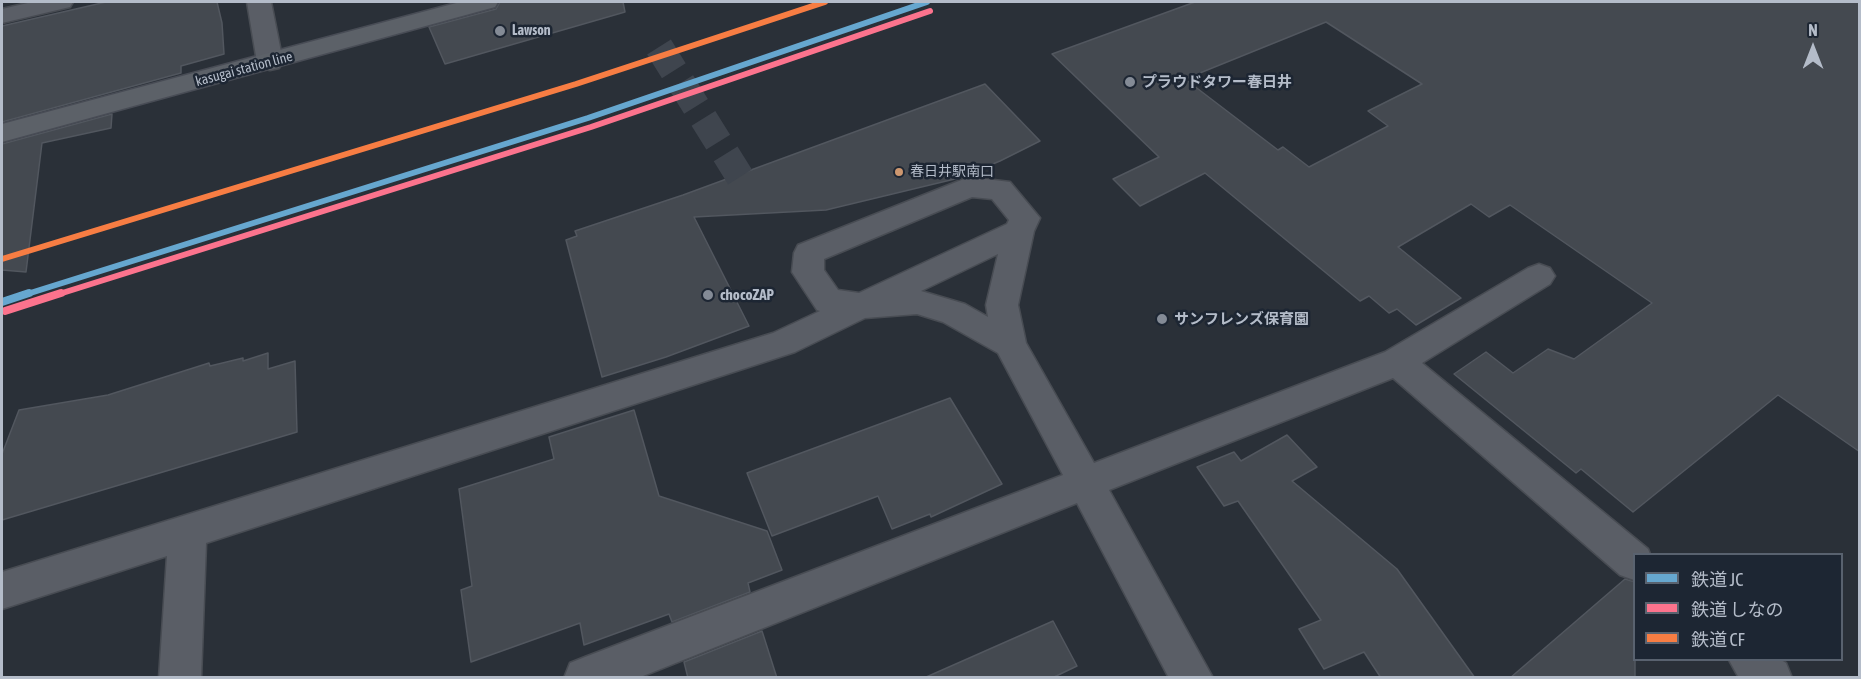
<!DOCTYPE html>
<html>
<head>
<meta charset="utf-8">
<style>
	body { margin:0 }
	#map { position:relative; width:1861px; height:679px; overflow:hidden; background:#2a3038; font-family:"Asap Condensed","Noto Sans JP",sans-serif }
	canvas { display:block }
	.frame { position:absolute; inset:0; border:3px solid #b4bcc9; pointer-events:none }
	.legend { position:absolute; left:1633px; top:553px; width:210px; height:108px; box-sizing:border-box; background:#1d2633; border:2px solid #59626f; margin:0; padding:8px 10px; list-style:none; font-size:18px; color:#b4bcc9 }
	.legend li { display:flex; align-items:center; gap:12px; height:30px }
	.legend b { width:30px; border:2px solid #59626f }
	.north { position:absolute; left:1783px; top:18px; width:60px; height:60px; -webkit-text-stroke:4px #1d2633; paint-order:stroke; rotate:0deg; font-size:16px; font-weight:700; line-height:24px; text-align:center; color:#b4bcc9 }
	.north::after { content:''; display:block; margin:auto; width:21px; height:27px; background:#b4bcc9; clip-path:polygon(50% 0,100% 100%,50% 72%,0 100%) }
</style>
</head>
<body>
<div id="map">
<canvas width="1861" height="679"></canvas>
<div class="frame"></div>
<ul class="legend">
<li><b style="height:8px;background:#66a7cf"></b>鉄道 JC</li>
<li><b style="height:8px;background:#fc738d"></b>鉄道 しなの</li>
<li><b style="height:8px;background:#f77d43"></b>鉄道 CF</li>
</ul>
<div class="north">N</div>
</div>
<script>
const ctx = document.querySelector('canvas').getContext('2d');
ctx.lineJoin = 'round';
function fillPath(path, color) {
  ctx.fillStyle = color;
  ctx.fill(path, 'evenodd');
}
function toPath(rows) {
  const path = new Path2D();
  for (const r of rows) {
    path.moveTo(r[0], r[1]);
    for (let i = 2; i < r.length; i += 2) path.lineTo(r[i], r[i + 1]);
  }
  return path;
}
function trace(path, color, width, dash) {
  ctx.strokeStyle = color;
  ctx.lineWidth = width;
  ctx.lineCap = dash ? 'butt' : 'round';
  ctx.setLineDash(dash || []);
  ctx.stroke(path);
}
function label(font, color, halo, rows, align = 'center') {
  ctx.font = font + ' "Asap Condensed","Noto Sans JP",sans-serif';
  ctx.lineWidth = 5;
  ctx.setLineDash([]);
  ctx.textBaseline = 'middle';
  ctx.strokeStyle = halo;
  ctx.fillStyle = color;
  for (const [text, x, y, turn = 0] of rows) {
    ctx.save();
    ctx.translate(x, y);
    ctx.rotate((+turn || 0) * Math.PI / 180);
    ctx.textAlign = isNaN(turn) ? turn : align;
    if (halo) ctx.strokeText(text, 0, 0);
    ctx.fillText(text, 0, 0);
    ctx.restore();
  }
}
const building = toPath([
	[106,2,217,2,222,23,224,54,181,66,181,73,2,122,2,26,106,2],
	[500,2,623,2,625,12,445,64,429,27,496,9,500,2],
	[1195,2,1860,2,1860,452,1778,395,1633,512,1581,469,1576,473,1454,374,1486,352,1513,373,1548,349,1574,359,1652,303,1510,205,1489,217,1471,204,1398,247,1461,298,1416,325,1397,309,1389,313,1369,296,1360,301,1205,173,1140,206,1113,179,1159,157,1052,54,1195,2],
	[1326,22,1422,84,1368,111,1388,126,1309,167,1283,147,1278,150,1185,79,1326,22],
	[985,84,1040,141,1000,161,959,178,826,210,694,217,749,326,666,357,602,377,566,240,577,236,575,231,683,195,985,84],
	[112,114,111,128,42,143,26,272,2,270,2,144,112,114],
	[268,353,268,369,295,361,297,432,2,520,2,454,19,410,108,395,209,363,210,366,243,358,243,361,268,353],
	[950,398,1002,484,931,517,930,514,892,529,878,496,772,536,747,473,950,398],
	[634,410,659,496,767,531,782,570,748,583,750,592,672,622,669,614,584,645,580,623,471,662,461,590,472,586,459,489,554,459,549,437,634,410],
	[1287,435,1317,467,1292,481,1397,569,1475,678,1381,678,1364,652,1324,669,1299,629,1321,620,1238,501,1224,506,1197,467,1234,452,1241,461,1287,435],
	[1625,579,1635,582,1635,678,1510,678,1625,579],
	[1053,621,1077,666,1052,678,924,678,1053,621],
	[762,631,777,678,688,678,684,662,762,631]
]);
const minorTunnel = toPath([
	[659,47,740,177]
]);
const minor = toPath([
	[32,2,73,2,70,7,2,23,2,9,32,2],
	[247,2,271,2,283,62,279,68,270,70,261,68,257,62,247,2],
	[969,177,1010,182,1040,218,1034,231,1018,305,1026,343,1094,463,1385,352,1528,268,1539,264,1550,268,1555,276,1550,284,1422,363,1648,549,1650,554,1634,554,1634,580,1620,575,1393,378,1109,490,1213,678,1169,678,1077,503,638,678,564,678,570,663,585,657,1063,475,998,353,943,322,917,314,865,318,795,352,206,543,201,678,159,678,167,556,2,609,2,572,773,333,820,311,817,310,792,272,794,253,798,245,969,177],
	[972,197,992,199,1009,220,1007,224,859,293,838,290,824,270,824,259,972,197],
	[998,254,986,305,988,317,965,304,921,291,998,254],
	[1729,660,1781,660,1786,663,1792,678,1739,678,1729,660]
]);
const major = toPath([
	[460,2,498,2,495,7,2,142,2,124,460,2]
]);
const rail1Far1 = toPath([
	[24,295,588,118,927,2]
]);
const rail1 = toPath([
	[2,302,29,293]
]);
const rail2Far1 = toPath([
	[56,295,591,127,930,11]
]);
const rail2 = toPath([
	[5,311,61,293]
]);
const rail3 = toPath([
	[2,259,576,84,825,2]
]);
const markers = [
	[500,31,6,"#848b96"],
	[1130,82,6,"#848b96"],
	[899,172,5,"#cd976f"],
	[708,295,6,"#848b96"],
	[1162,319,6,"#848b96"]
];
const farPoinames = [
	["Lawson",512,31]
];
const farStreetnames = [
	["kasugai station line",244,69,-15]
];
const busNames = [
	["春日井駅南口",910,172]
];
const poiNames = [
	["プラウドタワー春日井",1142,82],
	["chocoZAP",720,295],
	["サンフレンズ保育園",1174,319]
];
fillPath(building, '#444950');
trace(building, '#52575f', 1.5);
trace(minorTunnel, '#3f454e', 28, [28, 14]);
trace(minor, '#484c53', 3);
trace(major, '#484c55', 3);
fillPath(minor, '#5a5e66');
fillPath(major, '#5c6168');
trace(rail1Far1, '#66a7cf', 6);
trace(rail1, '#66a7cf', 8);
trace(rail2Far1, '#fc738d', 6);
trace(rail2, '#fc738d', 8);
trace(rail3, '#f77d43', 6);
for (const [x, y, r, color] of markers) {
  const dot = new Path2D();
  dot.arc(x, y, r, 0, 2 * Math.PI);
  ctx.fillStyle = color;
  ctx.fill(dot);
  trace(dot, '#1d2633', 2);
}
label('bold 14px', '#b4bcc9', '#1d2633', farPoinames, 'left');
label('14px', '#b4bcc9', '#1d2633', farStreetnames);
label('14px', '#b4bcc9', '#1d2633', busNames, 'left');
label('bold 15px', '#b4bcc9', '#1d2633', poiNames, 'left');
</script>
</body>
</html>
